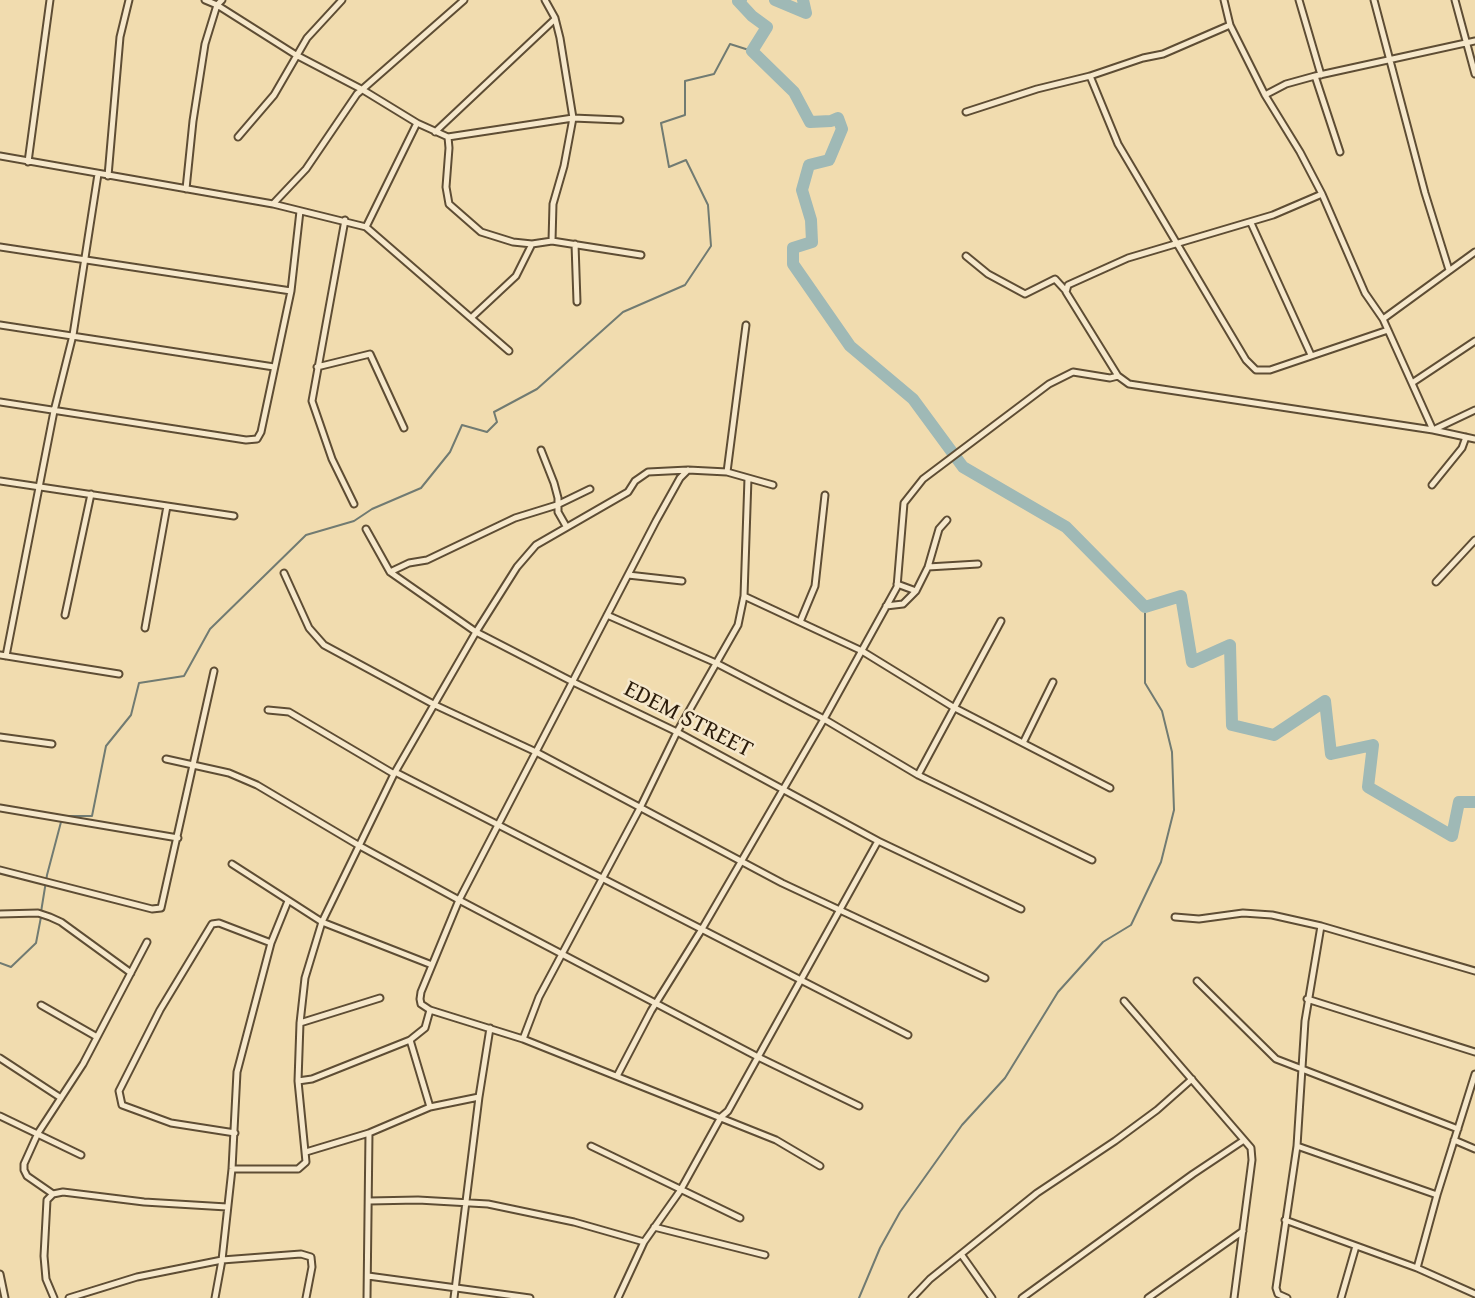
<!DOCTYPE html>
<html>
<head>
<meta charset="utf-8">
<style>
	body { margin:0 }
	canvas { display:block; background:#f1dcaf }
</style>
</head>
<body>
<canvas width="1475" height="1298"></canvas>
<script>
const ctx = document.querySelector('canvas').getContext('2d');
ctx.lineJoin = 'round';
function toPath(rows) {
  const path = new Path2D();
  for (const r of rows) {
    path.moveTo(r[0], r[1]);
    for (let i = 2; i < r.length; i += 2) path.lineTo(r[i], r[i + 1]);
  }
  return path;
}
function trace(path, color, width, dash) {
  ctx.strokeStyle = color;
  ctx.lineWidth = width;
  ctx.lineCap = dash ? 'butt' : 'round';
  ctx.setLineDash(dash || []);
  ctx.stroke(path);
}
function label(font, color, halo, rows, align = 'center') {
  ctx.font = font + ' "Gentium Book Plus",serif';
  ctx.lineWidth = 5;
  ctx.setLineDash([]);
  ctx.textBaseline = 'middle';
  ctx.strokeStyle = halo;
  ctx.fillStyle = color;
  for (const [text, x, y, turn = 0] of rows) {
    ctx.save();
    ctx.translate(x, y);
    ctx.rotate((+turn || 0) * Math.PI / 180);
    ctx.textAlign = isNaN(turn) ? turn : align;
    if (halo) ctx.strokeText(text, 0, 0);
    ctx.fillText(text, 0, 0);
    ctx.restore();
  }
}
const stream = toPath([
	[63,816,92,816,106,746,131,715,139,683,184,676,210,629,306,535,354,521,372,509,421,488,450,452,462,425,487,432,497,422,494,412,537,389,623,312,685,285,711,246,708,205,686,160,669,167,661,123,685,115,685,81,714,74,730,44,752,51],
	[41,912,47,875,61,822],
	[0,963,11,967,36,943,41,917],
	[859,1298,880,1248,900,1212,962,1125,1005,1078,1058,992,1103,942,1131,925,1161,862,1174,810,1172,752,1162,711,1145,683,1145,607]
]);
const river = toPath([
	[741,0,738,1,752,16,767,27,752,51,794,92,810,122,831,121,838,118,842,129,829,160,809,165,802,190,811,220,812,242,793,248,793,264,850,346,913,399,963,467,1066,527,1145,607,1181,596,1192,662,1230,645,1232,725,1274,735,1325,701,1331,754,1373,745,1368,787,1452,836,1459,802,1475,802],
	[775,0,806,13,803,0]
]);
const minor = toPath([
	[205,0,217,5,296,55,363,90,417,123,366,227],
	[545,0,555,18,560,38,573,118,564,166,553,204,552,241],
	[1224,0,1230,25,1265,95,1300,152,1322,194,1365,293,1383,319,1433,430,1475,410],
	[1299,0,1321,75],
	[1374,0,1425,193,1449,270],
	[1455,0,1475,74],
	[1090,76,1118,144,1218,313,1246,360,1256,370,1270,370,1388,330],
	[1315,76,1340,152],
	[1265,95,1286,84,1315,76,1475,41],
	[966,112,1037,89,1090,76,1143,58,1163,54,1230,25],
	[417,123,448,137,449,148,446,187,449,204,481,232,513,242,532,244,552,241,641,255],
	[435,132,555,19],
	[238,137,274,95,307,38,342,0],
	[448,137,573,118,620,120],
	[0,156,273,204,366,227,509,351],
	[28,162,50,0],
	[108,176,120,37,129,0],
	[186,189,193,121,205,44,217,5,222,0],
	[1322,194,1273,215,1128,258,1068,285,1066,292,1118,376,1129,384,1433,430,1475,439],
	[273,204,306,169,357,94,464,0],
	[345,220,312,401,332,459,354,504],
	[1251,223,1311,355],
	[575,244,577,302],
	[0,247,291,291],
	[966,256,988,274,1025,294,1055,279,1066,291],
	[471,318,516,276,532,244],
	[1383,319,1475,252],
	[0,325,274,367],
	[317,367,370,354,404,428],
	[1412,383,1475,341],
	[0,402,246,440,257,439,261,432,291,291,300,211],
	[541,450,554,483,558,498,558,512,566,526],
	[688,470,680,478,656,521,459,900,421,992,420,999,421,1004,430,1010,523,1039,776,1140,820,1166],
	[727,472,746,325],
	[0,481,234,516],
	[1432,485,1462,448,1466,437],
	[366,529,390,572,476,632,573,682,677,732,878,841,1021,909],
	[928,567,978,564],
	[390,572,409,563,427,560,515,518,557,505,590,489],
	[284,573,309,628,324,645,435,705,536,752,782,883,985,978],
	[628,575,682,581],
	[1436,582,1475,540],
	[897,584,916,591,928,567,939,529,947,520],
	[744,596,862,651,953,707,1110,788],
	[886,606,903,604,916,591],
	[65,615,91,494],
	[607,615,716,663,824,719,918,775,1092,860],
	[800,622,815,586,825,495],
	[145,628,167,506],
	[0,655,119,674],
	[6,656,54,411,73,335,98,174],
	[268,710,289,712,394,774],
	[0,737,52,744],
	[1023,743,1053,682],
	[166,759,229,773,257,785,358,845,459,900,758,1057,859,1106],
	[395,772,908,1035],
	[918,775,1001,621],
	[0,808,178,838],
	[232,864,322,922,432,965],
	[0,870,152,909,161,908,214,671],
	[0,914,38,913,50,917,61,922,131,973],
	[1175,917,1199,919,1243,913,1272,915,1321,926,1475,971],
	[147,942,83,1064,38,1133,24,1164,24,1170,27,1176,53,1194,63,1192,144,1202,227,1207],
	[1197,981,1276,1059,1458,1129],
	[1307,999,1475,1052],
	[1124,1001,1251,1148,1252,1160,1234,1298],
	[41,1005,97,1037],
	[300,1023,380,998],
	[523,1039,539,997,640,808,677,732,738,625,744,596,748,478],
	[410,1040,430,1107],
	[0,1058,61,1098],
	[617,1076,651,1011,702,929,824,719,897,587,904,503,923,479,1049,384,1073,372,1110,378,1118,376],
	[298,1081,312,1079,410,1040,425,1028,430,1010],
	[0,1116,81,1155],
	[235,1133,171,1123,122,1105,119,1091,160,1010,212,924,219,923,271,943],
	[1454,1140,1475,1149],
	[591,1146,740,1218],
	[1297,1146,1437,1195],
	[306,1152,369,1133,430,1107,479,1097],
	[232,1169,298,1169,306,1162,298,1081,300,1023,305,978,322,922,394,774,476,632,517,567,536,545,628,492,635,481,648,472,688,470,727,472,773,485],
	[53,1194,47,1200,44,1256,46,1279,54,1298],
	[369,1201,418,1200,488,1204,574,1222,644,1242],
	[1285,1220,1417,1268,1475,1294],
	[654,1227,765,1255],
	[961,1254,992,1298],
	[1417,1268,1437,1195,1475,1074],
	[0,1274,5,1298],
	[368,1276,530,1298],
	[69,1298,137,1277,222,1260,301,1254,311,1257,312,1267,306,1298],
	[215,1298,222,1260,232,1169,237,1072,271,943,288,901],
	[367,1298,369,1133],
	[454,1298,479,1097,490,1028],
	[618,1298,644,1242,680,1191,721,1117,728,1111,878,841],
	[912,1298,930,1279,1037,1193,1115,1141,1157,1110,1192,1079],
	[1022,1298,1193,1174,1244,1140],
	[1148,1298,1243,1231],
	[1287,1298,1278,1294,1276,1288,1297,1146,1305,1021,1321,926],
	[1341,1298,1356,1246]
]);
const streetNames = [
	["EDEM STREET",688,720,27]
];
trace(stream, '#717b72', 2);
trace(river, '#9fb9b6', 12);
trace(minor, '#5e4d34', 9);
trace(minor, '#f6e8cb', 5);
label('24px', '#2d1d0b', '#f6e8cb', streetNames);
</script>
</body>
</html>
